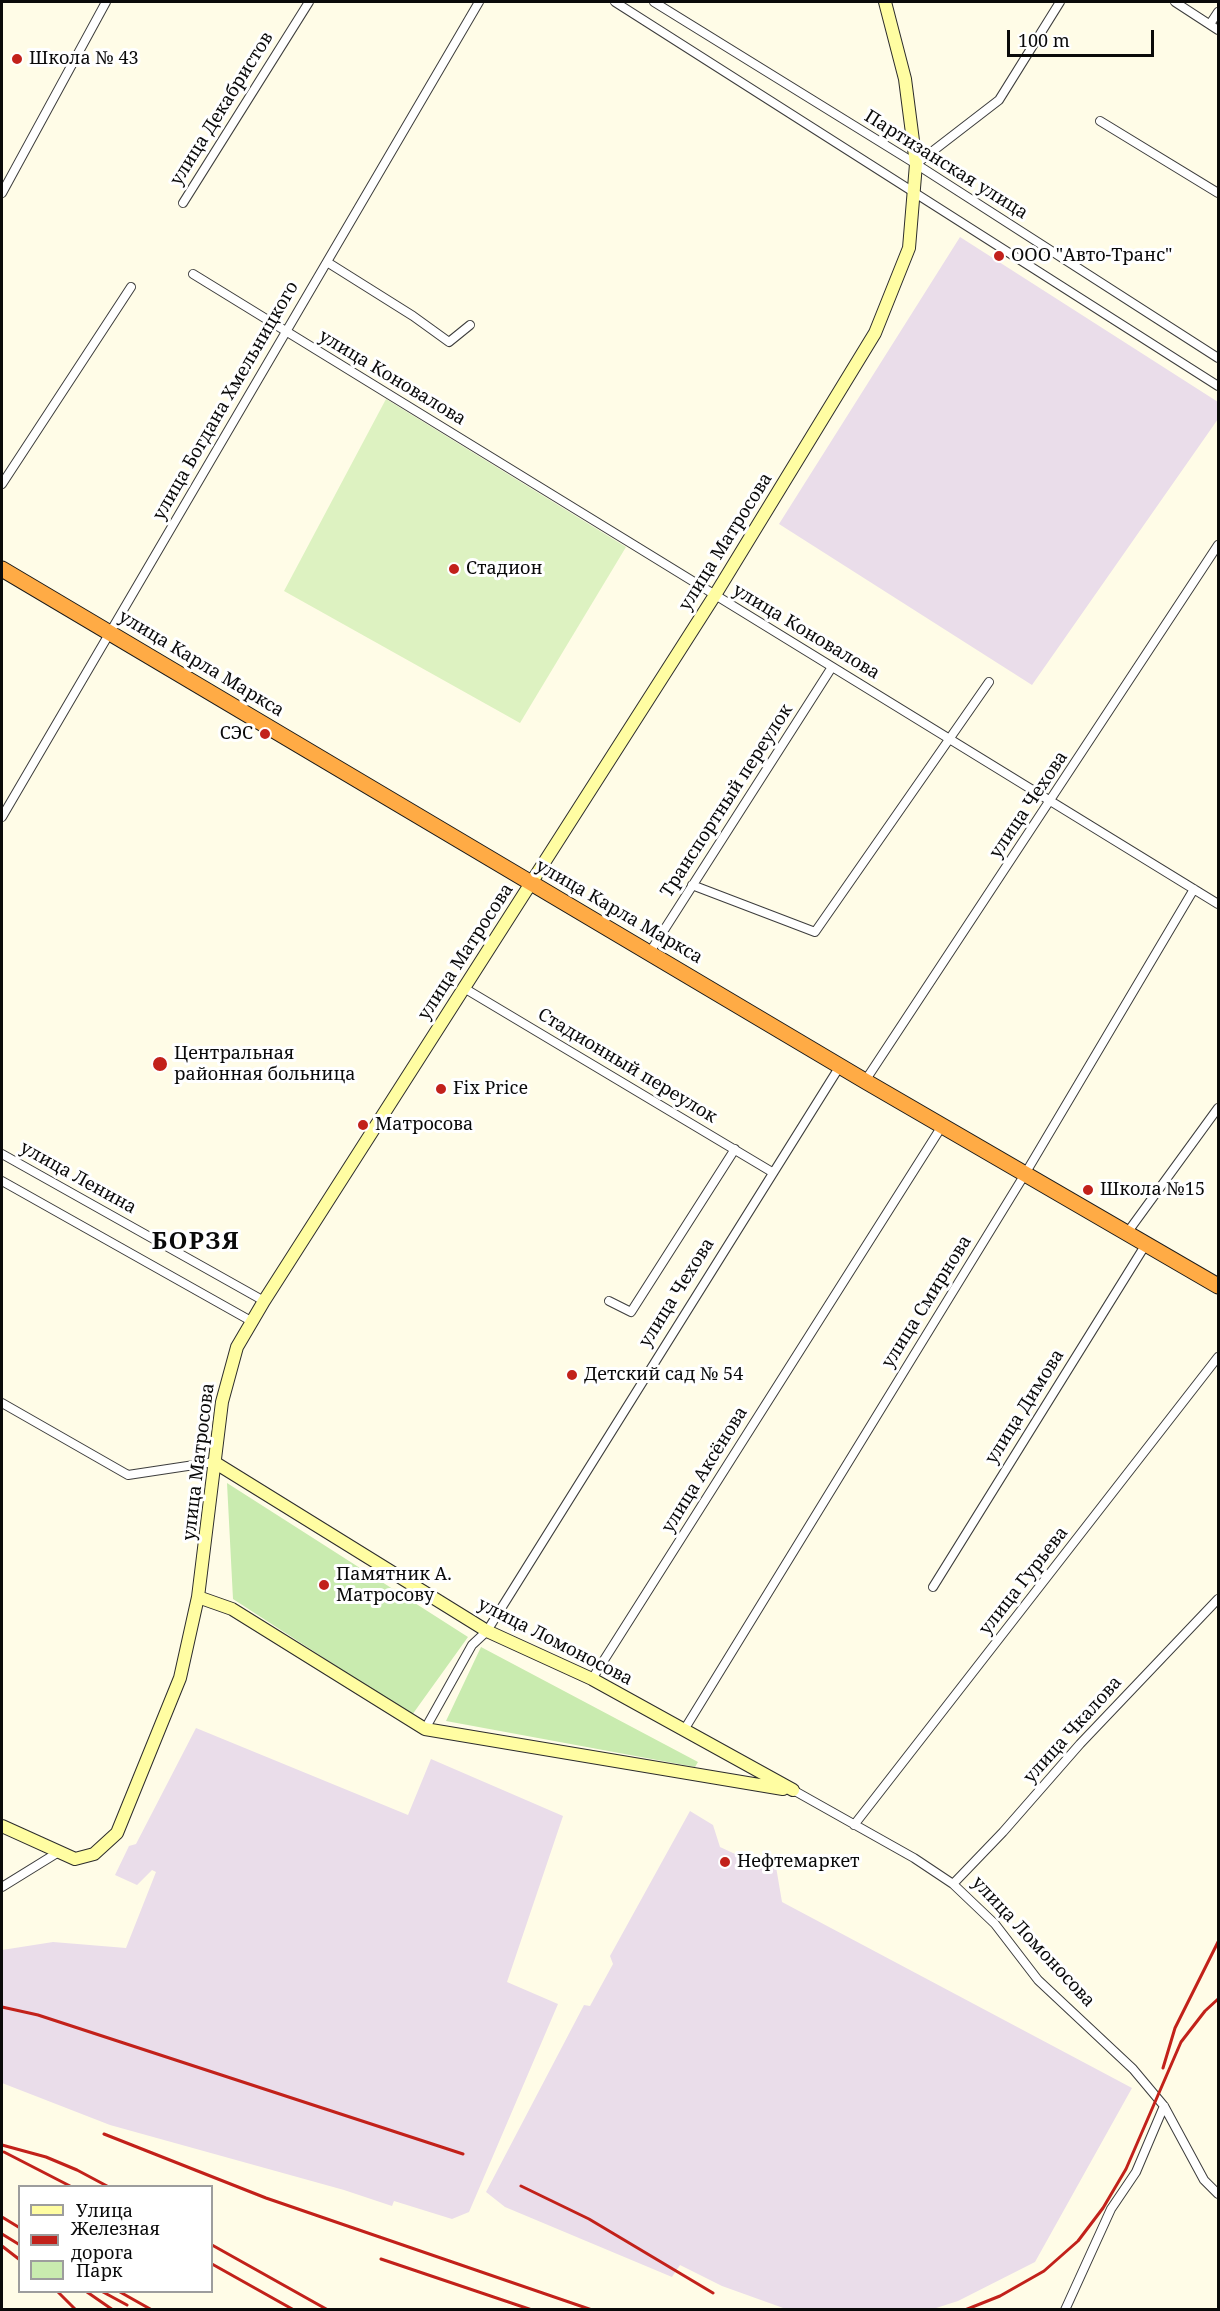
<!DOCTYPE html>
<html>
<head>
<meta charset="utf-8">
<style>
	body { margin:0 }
	#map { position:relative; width:1220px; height:2311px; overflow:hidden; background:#fffce7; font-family:"Noto Serif",serif }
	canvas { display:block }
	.frame { position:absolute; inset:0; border:3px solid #0a0a0a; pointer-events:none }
	.legend { position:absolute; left:18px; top:2185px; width:195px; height:108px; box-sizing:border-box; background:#fff; border:2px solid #9d9d9d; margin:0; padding:8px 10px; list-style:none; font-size:18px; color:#0a0a0a }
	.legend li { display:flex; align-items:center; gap:12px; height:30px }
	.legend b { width:30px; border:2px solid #9d9d9d }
	.scale { position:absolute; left:1007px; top:30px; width:147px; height:27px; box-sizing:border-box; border:3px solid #0a0a0a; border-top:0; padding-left:8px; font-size:18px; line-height:21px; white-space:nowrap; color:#0a0a0a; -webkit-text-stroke:4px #fff; paint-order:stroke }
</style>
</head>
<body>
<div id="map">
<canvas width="1220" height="2311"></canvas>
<div class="frame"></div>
<ul class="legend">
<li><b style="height:8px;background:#fffda2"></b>Улица</li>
<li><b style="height:8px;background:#c2211a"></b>Железная дорога</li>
<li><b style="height:16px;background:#c9ebaf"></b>Парк</li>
</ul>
<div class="scale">100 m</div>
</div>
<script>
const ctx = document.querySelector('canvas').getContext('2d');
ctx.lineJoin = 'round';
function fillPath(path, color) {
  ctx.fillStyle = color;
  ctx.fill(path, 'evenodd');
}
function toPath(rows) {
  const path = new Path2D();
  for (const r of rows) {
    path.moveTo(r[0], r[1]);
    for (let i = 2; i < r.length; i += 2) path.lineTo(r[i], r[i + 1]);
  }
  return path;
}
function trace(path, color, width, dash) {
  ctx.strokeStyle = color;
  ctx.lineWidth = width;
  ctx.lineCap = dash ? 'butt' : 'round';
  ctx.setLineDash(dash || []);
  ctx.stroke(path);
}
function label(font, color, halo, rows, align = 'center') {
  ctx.font = font + ' "Noto Serif",serif';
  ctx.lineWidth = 6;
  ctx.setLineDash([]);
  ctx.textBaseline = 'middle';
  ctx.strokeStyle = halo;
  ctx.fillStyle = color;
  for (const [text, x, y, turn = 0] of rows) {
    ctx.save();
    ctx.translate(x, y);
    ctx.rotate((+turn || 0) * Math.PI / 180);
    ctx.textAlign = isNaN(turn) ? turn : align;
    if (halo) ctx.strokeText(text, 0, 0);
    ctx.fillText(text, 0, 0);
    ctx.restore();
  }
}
const industrial = toPath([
	[960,237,1218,402,1218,419,1032,685,779,524],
	[196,1728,408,1815,431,1759,563,1816,507,1982,558,2004,469,2212,452,2219,394,2201,392,2206,344,2190,110,2125,2,2083,2,1950,53,1942,126,1948,156,1872,152,1870,137,1885,115,1875,129,1846,136,1844],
	[690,1811,713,1825,720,1847,748,1860,774,1855,782,1902,1132,2088,1035,2262,958,2301,933,2309,786,2309,722,2286,680,2265,672,2277,505,2207,486,2192,584,2005,590,2006,613,1964,610,1956]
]);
const green = toPath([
	[227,1483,468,1637,412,1715,233,1599],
	[481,1647,698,1762,695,1767,446,1721]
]);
const pitch = toPath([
	[386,399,626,547,520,723,284,591]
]);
const street = toPath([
	[615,2,1218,386],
	[654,2,916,164,1218,358],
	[1175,2,1218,30],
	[1210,24,1218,12],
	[1100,121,1218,193],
	[916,164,999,100,1060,2],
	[2,193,106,2],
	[183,203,309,2],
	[327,262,413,316,449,342,470,325],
	[193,274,1218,904],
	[2,484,131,287],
	[2,817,479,2],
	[692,885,815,932,989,682],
	[650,952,832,667],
	[464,988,772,1172],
	[865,1081,1218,545],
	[2,1154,264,1301],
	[2,1181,251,1321],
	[1127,1233,1218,1108],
	[609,1301,631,1312,735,1149],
	[2,1403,128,1475,214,1462],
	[933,1587,1146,1244],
	[592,1679,942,1126],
	[425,1729,472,1645,487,1631,840,1066],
	[684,1730,1025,1174,1194,889],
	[793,1790,914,1858,953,1884,995,1924,1038,1980,1133,2069,1164,2106,1204,2180,1218,2194],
	[854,1825,1218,1357],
	[953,1884,1003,1832,1080,1744,1218,1599],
	[2,1887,57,1853],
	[1065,2310,1111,2209,1136,2172,1164,2106]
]);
const secondary = toPath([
	[214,1462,487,1631,592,1679,793,1790],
	[198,1597,232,1609,425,1729,783,1789],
	[2,1826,75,1859,94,1854,117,1833,180,1678,198,1597,222,1402,237,1347,264,1301,715,595,875,333,909,248,916,164,905,79,885,2]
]);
const highway = toPath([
	[2,569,865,1081,1218,1286]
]);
const rail = toPath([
	[2,2007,38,2015,463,2154],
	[1163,2068,1175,2028,1218,1942],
	[104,2134,266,2198,592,2310],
	[2,2145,46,2157,77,2170,107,2186],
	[4,2152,70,2186],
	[521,2186,589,2219,713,2293],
	[2,2217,20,2228],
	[2,2234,20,2245],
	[212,2245,328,2310],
	[2,2246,20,2260],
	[381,2259,532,2310],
	[212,2264,294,2310],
	[58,2292,76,2310],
	[87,2292,113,2310],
	[103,2292,127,2305],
	[120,2292,152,2310],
	[965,2310,1000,2296,1044,2271,1078,2241,1103,2208,1126,2169,1181,2042,1205,2011,1218,1999]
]);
const markers = [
	[17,59,6,"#c2211a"],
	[999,256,6,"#c2211a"],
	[454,569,6,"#c2211a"],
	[265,734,6,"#c2211a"],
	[160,1064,8,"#c2211a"],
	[441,1089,6,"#c2211a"],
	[363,1125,6,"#c2211a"],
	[1088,1190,6,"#c2211a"],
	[572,1375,6,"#c2211a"],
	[324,1585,6,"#c2211a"],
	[725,1862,6,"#c2211a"]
];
const poiNames = [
	["Школа № 43",29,59],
	["ООО \"Авто-Транс\"",1011,256],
	["Стадион",466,569],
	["СЭС",253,734,"right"],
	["Центральная",174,1054],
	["районная больница",174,1075],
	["Fix Price",453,1089],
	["Матросова",375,1125],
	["Школа №15",1100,1190],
	["Детский сад № 54",584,1375],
	["Памятник А.",336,1575],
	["Матросову",336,1596],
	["Нефтемаркет",737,1862]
];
const streetNames = [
	["улица Декабристов",222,109,-58],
	["Партизанская улица",946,165,32],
	["улица Коновалова",392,378,31],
	["улица Богдана Хмельницкого",226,401,-60],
	["улица Матросова",726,542,-58],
	["улица Коновалова",806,632,31],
	["улица Карла Маркса",201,664,31],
	["Транспортный переулок",727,801,-57],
	["улица Чехова",1029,805,-56],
	["улица Карла Маркса",619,912,30],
	["улица Матросова",466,952,-57],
	["Стадионный переулок",627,1066,31],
	["улица Ленина",78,1178,29],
	["улица Чехова",677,1293,-58],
	["улица Смирнова",927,1302,-58],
	["улица Димова",1025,1407,-58],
	["улица Матросова",199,1462,-83],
	["улица Аксёнова",705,1470,-58],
	["улица Гурьева",1024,1581,-52],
	["улица Ломоносова",555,1642,27],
	["улица Чкалова",1073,1730,-48],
	["улица Ломоносова",1033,1942,47]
];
const districtNames = [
	["БОРЗЯ",196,1242]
];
fillPath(industrial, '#eaddea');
fillPath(green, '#c9ebaf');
fillPath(pitch, '#ddf2c1');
trace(street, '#3d3d3d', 10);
trace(secondary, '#2c2c2c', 14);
trace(highway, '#1b1b1b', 17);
trace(street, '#fff', 8);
trace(secondary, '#fffda2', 12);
trace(highway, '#ffab45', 15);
trace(rail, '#c2211a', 3);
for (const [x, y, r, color] of markers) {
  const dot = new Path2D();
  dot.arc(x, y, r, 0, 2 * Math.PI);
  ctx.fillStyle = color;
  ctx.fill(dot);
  trace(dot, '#fff', 2);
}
label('18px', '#0a0a0a', '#fff', poiNames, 'left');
label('18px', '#0a0a0a', '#fff', streetNames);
ctx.letterSpacing = '1.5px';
label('bold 24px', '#0a0a0a', '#fff', districtNames);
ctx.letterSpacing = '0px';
</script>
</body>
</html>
